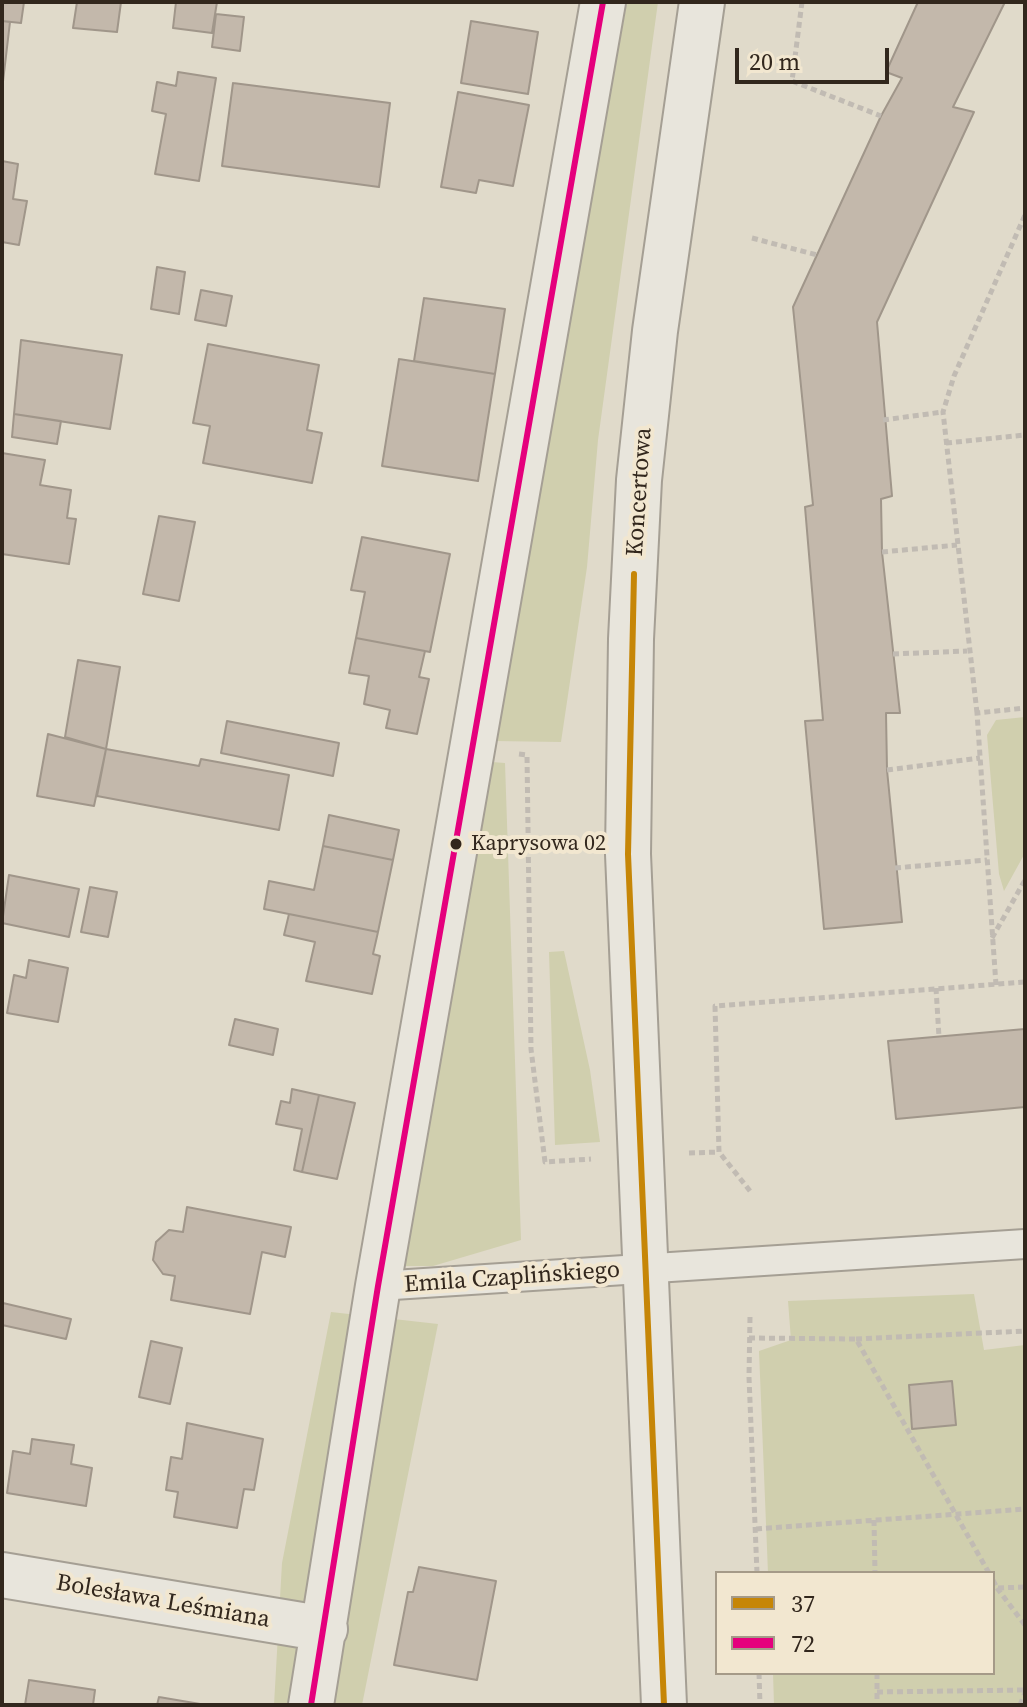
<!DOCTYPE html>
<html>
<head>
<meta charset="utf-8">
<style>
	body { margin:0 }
	#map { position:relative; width:1027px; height:1707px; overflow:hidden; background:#e0daca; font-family:"Source Serif 4",serif }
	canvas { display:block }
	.frame { position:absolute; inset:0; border:4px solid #32271d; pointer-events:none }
	.legend { position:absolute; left:715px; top:1571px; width:280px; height:104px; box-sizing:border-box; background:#f2e7d0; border:2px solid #a59a88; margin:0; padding:10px 14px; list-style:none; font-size:24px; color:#32271d }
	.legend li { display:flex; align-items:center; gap:16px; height:40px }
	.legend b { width:40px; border:2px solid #a59a88 }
	.scale { position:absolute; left:735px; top:48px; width:154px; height:36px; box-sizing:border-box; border:4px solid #32271d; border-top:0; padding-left:10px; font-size:24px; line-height:28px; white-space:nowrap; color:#32271d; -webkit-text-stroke:6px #f2e7d0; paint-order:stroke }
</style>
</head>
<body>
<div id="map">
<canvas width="1027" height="1707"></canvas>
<div class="frame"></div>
<ul class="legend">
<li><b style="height:10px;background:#c68607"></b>37</li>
<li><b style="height:10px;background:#e5007d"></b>72</li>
</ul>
<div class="scale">20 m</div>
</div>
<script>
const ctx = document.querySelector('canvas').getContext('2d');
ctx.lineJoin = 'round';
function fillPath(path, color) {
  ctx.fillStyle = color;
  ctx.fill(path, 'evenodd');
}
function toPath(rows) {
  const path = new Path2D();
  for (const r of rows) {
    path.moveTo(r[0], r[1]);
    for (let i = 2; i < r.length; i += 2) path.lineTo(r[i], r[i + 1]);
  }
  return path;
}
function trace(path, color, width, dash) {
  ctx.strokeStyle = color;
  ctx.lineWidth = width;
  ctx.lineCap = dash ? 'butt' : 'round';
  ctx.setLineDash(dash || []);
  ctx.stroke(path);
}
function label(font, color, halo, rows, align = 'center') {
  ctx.font = font + ' "Source Serif 4",serif';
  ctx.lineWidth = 8;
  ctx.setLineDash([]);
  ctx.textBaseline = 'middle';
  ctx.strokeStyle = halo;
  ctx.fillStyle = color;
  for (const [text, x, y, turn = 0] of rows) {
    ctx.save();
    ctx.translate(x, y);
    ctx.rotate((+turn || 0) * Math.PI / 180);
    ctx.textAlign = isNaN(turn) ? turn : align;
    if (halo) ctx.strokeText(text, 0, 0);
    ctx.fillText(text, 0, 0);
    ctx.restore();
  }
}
const green = toPath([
	[627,2,658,2,598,440,587,567,561,742,494,741],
	[1025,717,1025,853,1004,891,999,874,987,735,996,720],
	[492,762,505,763,521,1240,433,1266,404,1266],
	[564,951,590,1070,600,1142,555,1145,549,952],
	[974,1294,984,1350,1025,1345,1025,1705,774,1705,773,1673,993,1673,993,1573,768,1573,759,1351,791,1340,788,1301],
	[331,1312,438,1324,362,1705,274,1705,282,1563]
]);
const building = toPath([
	[2,2,24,2,21,23,2,21,2,2],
	[77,2,121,2,117,32,73,28,77,2],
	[176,2,217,2,212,33,173,28,176,2],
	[918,2,1005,2,953,107,974,112,877,322,892,496,881,499,882,552,900,713,886,713,887,770,902,922,824,929,805,721,823,720,805,507,813,505,793,307,881,116,902,78,886,72,918,2],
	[216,14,244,17,240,51,212,47,216,14],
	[2,21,10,22,2,90,2,21],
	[471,21,538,32,528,94,461,83,471,21],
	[178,72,216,78,199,181,155,174,166,114,152,111,157,82,176,86,178,72],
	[233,83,390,103,379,187,222,166,233,83],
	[458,92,529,105,513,186,479,180,476,193,441,187,458,92],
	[2,161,18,164,13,199,27,201,19,245,2,242,2,161],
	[157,267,185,272,179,314,151,309,157,267],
	[201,290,232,296,226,326,195,320,201,290],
	[424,298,505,309,495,374,414,361,424,298],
	[21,340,122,355,110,429,14,414,21,340],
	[208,344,319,365,307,430,322,433,312,483,203,463,210,426,193,423,208,344],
	[399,359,495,374,478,481,382,466,399,359],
	[14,414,61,421,57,444,12,437,14,414],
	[2,453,45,460,40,485,71,490,67,518,76,519,69,564,2,554,2,453],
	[159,516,195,522,179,601,143,594,159,516],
	[362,537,450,554,430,652,356,638,365,592,351,590,362,537],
	[356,638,425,651,419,677,429,679,417,734,386,728,390,710,364,704,369,676,349,673,356,638],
	[78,660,120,667,106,749,65,737,78,660],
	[227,721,339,743,333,776,221,753,227,721],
	[48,734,106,749,94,806,37,796,48,734],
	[106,749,199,766,201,759,289,775,279,830,97,796,106,749],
	[329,815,399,830,393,860,323,846,329,815],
	[323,846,393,860,378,932,264,909,269,881,314,890,323,846],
	[9,875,79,889,69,937,2,923,9,875],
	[90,887,117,892,108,937,81,932,90,887],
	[289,914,378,932,373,954,380,956,372,994,306,981,315,942,284,935,289,914],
	[29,960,68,968,58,1022,7,1013,14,975,26,978,29,960],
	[235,1019,278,1029,273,1055,229,1045,235,1019],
	[1025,1029,1025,1107,896,1119,888,1041,1025,1029],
	[292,1089,319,1095,302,1172,294,1170,302,1129,276,1124,281,1101,290,1103,292,1089],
	[319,1095,355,1103,337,1179,302,1172,319,1095],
	[187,1207,291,1227,285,1257,262,1252,250,1314,171,1300,175,1276,163,1274,153,1260,156,1242,169,1230,183,1232,187,1207],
	[3,1303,71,1319,66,1339,2,1325,3,1303],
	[151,1341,182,1348,170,1404,139,1397,151,1341],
	[952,1381,956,1425,912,1429,909,1385,952,1381],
	[187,1423,263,1439,254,1490,244,1489,237,1528,174,1517,178,1492,166,1490,171,1457,182,1459,187,1423],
	[32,1439,74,1445,71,1464,92,1468,86,1506,7,1493,13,1451,30,1454,32,1439],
	[419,1567,496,1581,477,1680,394,1665,408,1592,413,1592,419,1567],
	[29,1680,95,1690,93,1705,25,1705,29,1680],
	[159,1697,206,1705,157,1705,159,1697]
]);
const path = toPath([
	[802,2,792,81,881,116],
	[752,238,817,255],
	[883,420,943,412],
	[946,443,1025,435],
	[882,552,957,545],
	[893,654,967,651],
	[977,713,943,412,954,376,1025,215],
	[519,754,527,755,531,1049,545,1162,591,1159],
	[887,770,980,758],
	[895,868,987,860],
	[992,938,1025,880],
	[996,985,977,713,1025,708],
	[936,988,939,1037],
	[689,1153,719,1152],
	[750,1191,719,1152,715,1006,1025,982],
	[750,1317,749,1377,757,1573],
	[749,1338,856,1339,989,1573],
	[856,1339,1025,1331],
	[874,1520,875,1573],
	[756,1529,1025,1509],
	[993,1580,997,1588,1025,1587],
	[997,1588,1025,1625],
	[759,1673,760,1705],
	[877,1673,877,1705],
	[877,1692,1025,1690],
	[1020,1705,1025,1693]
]);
const service = toPath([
	[378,1286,1025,1244]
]);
const minor = toPath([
	[2,1575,325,1629],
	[311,1705,378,1286,603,2]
]);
const tertiary = toPath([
	[664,1705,628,854,631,639,639,480,655,331,702,2]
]);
const bus1 = toPath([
	[634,574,628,854,664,1705]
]);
const bus2 = toPath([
	[311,1705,378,1286,603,2]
]);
const markers = [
	[456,844,7,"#32271d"]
];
const busNames = [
	["Kaprysowa 02",471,844]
];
const streetNames = [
	["Koncertowa",640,492,-86],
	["Emila Czaplińskiego",512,1278,-4],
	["Bolesława Leśmiana",163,1602,10]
];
fillPath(green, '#d0cfae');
fillPath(building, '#c3b8ab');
trace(building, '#a0968a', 2);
trace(service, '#a59f94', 32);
trace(minor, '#a59f94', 48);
trace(tertiary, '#a59f94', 48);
trace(path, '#c1bbb3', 5, [6, 4]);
trace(service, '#e8e5dc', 28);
trace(minor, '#e8e5dc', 44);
trace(tertiary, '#e8e5dc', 44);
trace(bus1, '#c68607', 6);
trace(bus2, '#e5007d', 6);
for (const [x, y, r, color] of markers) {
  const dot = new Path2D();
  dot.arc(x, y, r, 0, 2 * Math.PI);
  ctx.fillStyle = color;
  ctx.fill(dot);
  trace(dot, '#f2e7d0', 3);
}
label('22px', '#32271d', '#f2e7d0', busNames, 'left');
label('24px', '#32271d', '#f2e7d0', streetNames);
</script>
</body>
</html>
